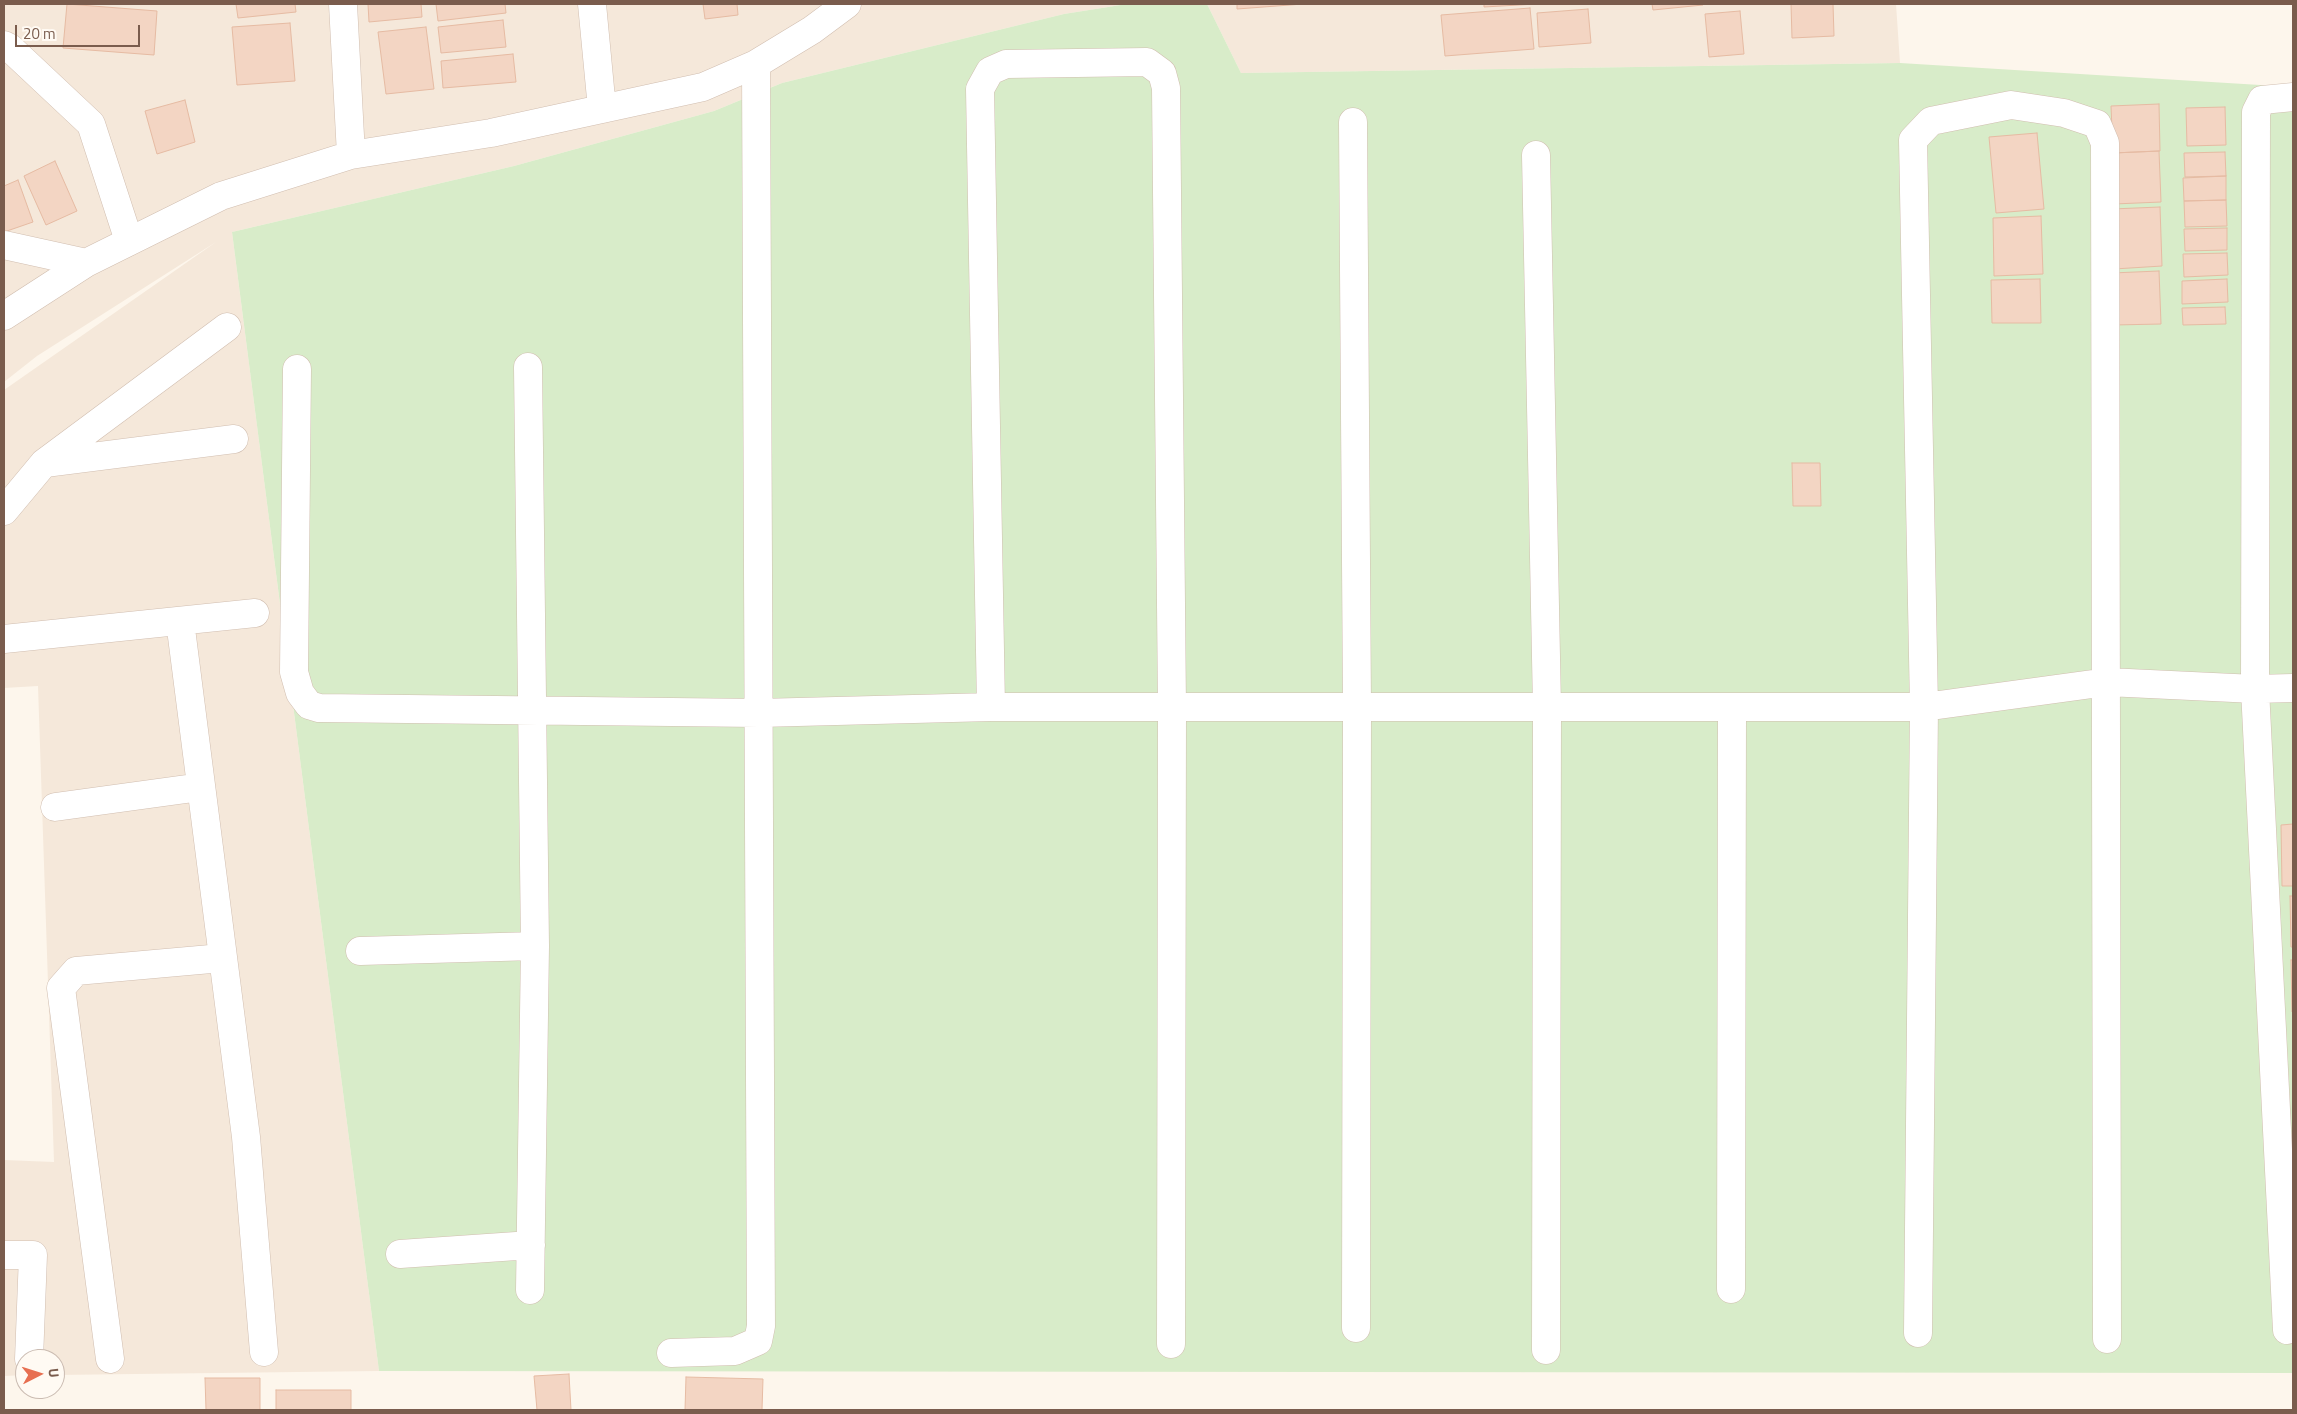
<!DOCTYPE html>
<html>
<head>
<meta charset="utf-8">
<style>
	body { margin:0 }
	#map { position:relative; width:2297px; height:1414px; overflow:hidden; background:#fdf6ec; font-family:"Titillium Web",sans-serif }
	canvas { display:block }
	.frame { position:absolute; inset:0; border:5px solid #7a5c4d; pointer-events:none }
	.north { position:absolute; left:15px; top:1349px; width:50px; height:50px; box-sizing:border-box; background:#fffaf3; border:1px solid #cabbb1; border-radius:50%; rotate:85deg; font-size:14px; font-weight:700; line-height:20px; text-align:center; color:#7a5c4d }
	.north::after { content:''; display:block; margin:auto; width:18px; height:22px; background:#e76f51; clip-path:polygon(50% 0,100% 100%,50% 72%,0 100%) }
	.scale { position:absolute; left:15px; top:25px; width:125px; height:22px; box-sizing:border-box; border:2px solid #7a5c4d; border-top:0; padding-left:6px; font-size:15px; line-height:18px; white-space:nowrap; color:#7a5c4d; -webkit-text-stroke:4px #fffaf3; paint-order:stroke }
</style>
</head>
<body>
<div id="map">
<canvas width="2297" height="1414"></canvas>
<div class="frame"></div>
<div class="north">U</div>
<div class="scale">20 m</div>
</div>
<script>
const ctx = document.querySelector('canvas').getContext('2d');
ctx.lineJoin = 'round';
function fillPath(path, color) {
  ctx.fillStyle = color;
  ctx.fill(path, 'evenodd');
}
function toPath(rows) {
  const path = new Path2D();
  for (const r of rows) {
    path.moveTo(r[0], r[1]);
    for (let i = 2; i < r.length; i += 2) path.lineTo(r[i], r[i + 1]);
  }
  return path;
}
function trace(path, color, width, dash) {
  ctx.strokeStyle = color;
  ctx.lineWidth = width;
  ctx.lineCap = dash ? 'butt' : 'round';
  ctx.setLineDash(dash || []);
  ctx.stroke(path);
}
const residential = toPath([
	[4,4,1127,4,1064,14,782,83,714,111,514,166,232,232,379,1371,55,1375,55,1359,25,1359,25,1375,4,1376,4,1160,54,1162,38,686,4,688,4,390,216,242,37,356,4,382],
	[1207,4,1896,4,1900,63,1241,73]
]);
const green = toPath([
	[1127,4,1207,4,1241,73,1900,63,2293,87,2293,1373,379,1371,232,232,514,166,714,111,782,83,1064,14]
]);
const building = toPath([
	[67,4,157,11,154,55,63,48,67,4],
	[236,4,295,4,296,12,238,18,236,4],
	[368,4,421,4,422,17,369,22,368,4],
	[436,4,505,4,506,13,438,21,436,4],
	[703,4,737,4,738,15,705,19,703,4],
	[1237,4,1303,4,1237,9,1237,4],
	[1484,4,1536,4,1484,7,1484,4],
	[1652,4,1703,4,1703,5,1653,10,1652,4],
	[1791,4,1833,4,1834,36,1792,38,1791,4],
	[1530,8,1534,49,1445,56,1441,15,1530,8],
	[1588,9,1591,43,1539,47,1537,13,1588,9],
	[1740,11,1744,54,1709,57,1705,14,1740,11],
	[503,20,506,47,441,53,438,27,503,20],
	[290,23,295,81,237,85,232,27,290,23],
	[426,27,434,89,386,94,378,32,426,27],
	[513,54,516,82,443,88,441,61,513,54],
	[185,100,195,142,157,154,145,111,185,100],
	[2159,104,2160,151,2113,153,2111,106,2159,104],
	[2225,107,2226,145,2187,146,2186,108,2225,107],
	[2037,133,2044,209,1996,213,1989,137,2037,133],
	[2159,151,2161,202,2114,204,2113,153,2159,151],
	[2225,152,2226,176,2185,177,2184,153,2225,152],
	[55,161,77,211,46,225,24,176,55,161],
	[2226,176,2226,200,2184,201,2183,178,2226,176],
	[18,180,33,222,4,232,4,186,18,180],
	[2226,200,2227,226,2185,227,2184,201,2226,200],
	[2160,207,2162,266,2114,269,2112,209,2160,207],
	[2041,216,2043,274,1994,276,1993,218,2041,216],
	[2227,228,2227,250,2185,251,2184,229,2227,228],
	[2227,253,2228,275,2184,277,2183,254,2227,253],
	[2159,271,2161,324,2114,325,2112,273,2159,271],
	[2040,279,2041,323,1992,323,1991,280,2040,279],
	[2227,279,2228,302,2182,304,2182,281,2227,279],
	[2225,307,2226,324,2183,325,2182,308,2225,307],
	[1792,463,1820,463,1821,506,1793,506,1792,463],
	[2293,824,2293,886,2282,886,2281,825,2293,824],
	[2290,896,2293,896,2293,947,2291,947,2290,896],
	[2291,960,2293,960,2293,1012,2292,1012,2291,960],
	[569,1374,571,1410,537,1410,534,1376,569,1374],
	[686,1377,763,1379,762,1410,685,1410,686,1377],
	[205,1378,260,1378,260,1410,206,1410,205,1378],
	[276,1390,351,1390,351,1410,276,1410,276,1390]
]);
const street = toPath([
	[343,4,351,155],
	[592,4,602,109],
	[4,45,10,48,91,124,129,241],
	[1353,122,1357,707,1356,1328],
	[1536,155,1547,707,1546,1350],
	[4,245,86,263],
	[4,316,86,263,221,196,351,155,491,133,703,87,756,64,812,30,847,4],
	[528,367,535,946,530,1290],
	[297,369,294,672,300,693,309,705,319,708,759,713,991,707,1924,707,2107,682,2255,689,2293,688],
	[45,463,234,439],
	[4,511,44,463,227,327],
	[180,621,246,1137,264,1352],
	[4,639,255,613],
	[991,707,980,89,990,71,1006,64,1147,62,1162,73,1166,88,1172,707,1171,1344],
	[55,807,201,787],
	[360,951,535,946],
	[400,1254,531,1245],
	[4,1255,33,1255,29,1359],
	[1731,1289,1732,707],
	[2287,1330,2255,689,2256,112,2262,100,2293,97],
	[1918,1333,1924,707,1913,140,1931,121,2011,105,2064,113,2097,124,2105,143,2107,1339],
	[671,1353,735,1351,758,1341,761,1326,756,64],
	[110,1359,61,988,76,971,222,958]
]);
fillPath(residential, '#f5e8da');
fillPath(green, '#d8ecc9');
fillPath(building, '#f3d5c3');
trace(building, '#e6bba3', 1);
trace(street, '#d1beb0', 29);
trace(street, '#fff', 28);
</script>
</body>
</html>
